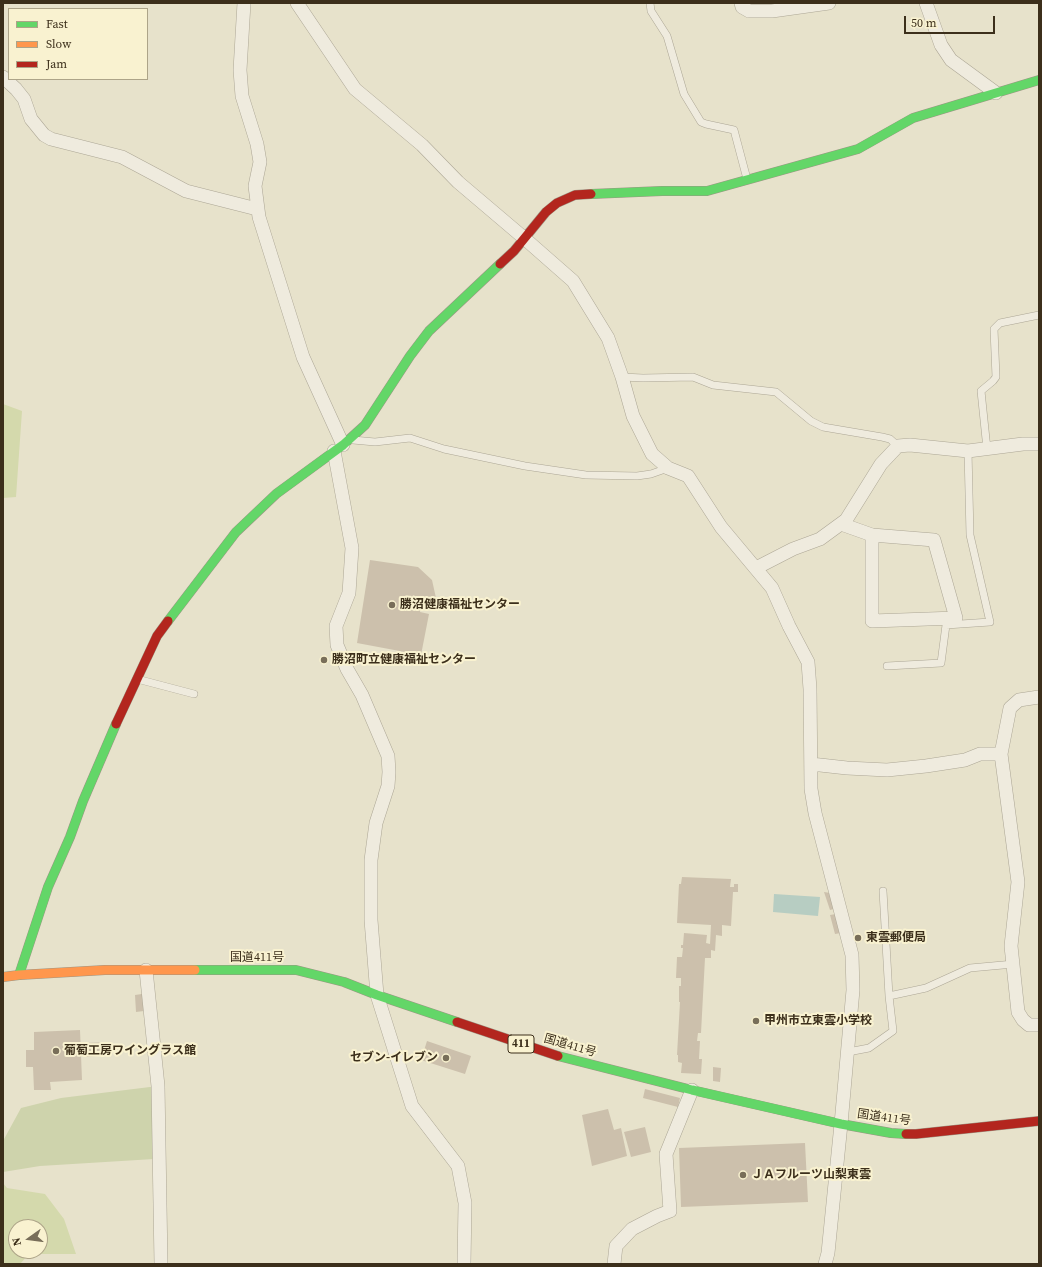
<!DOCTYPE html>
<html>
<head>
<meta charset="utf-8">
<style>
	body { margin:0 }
	#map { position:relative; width:1042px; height:1267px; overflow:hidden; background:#e7e2cb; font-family:"Source Serif 4",serif }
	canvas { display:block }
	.frame { position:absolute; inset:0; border:4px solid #3c2f1b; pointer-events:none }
	.legend { position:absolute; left:8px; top:8px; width:140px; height:72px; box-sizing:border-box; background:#f9f2d0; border:1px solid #ada488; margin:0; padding:5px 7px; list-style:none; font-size:12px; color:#3c2f1b }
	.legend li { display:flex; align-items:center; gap:8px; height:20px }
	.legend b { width:20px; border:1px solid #ada488 }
	.north { position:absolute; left:8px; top:1219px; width:40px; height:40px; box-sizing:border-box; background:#f9f2d0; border:1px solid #ada488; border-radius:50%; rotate:256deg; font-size:11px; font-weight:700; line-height:16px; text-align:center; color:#3c2f1b }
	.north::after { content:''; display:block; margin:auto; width:14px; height:18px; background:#786e59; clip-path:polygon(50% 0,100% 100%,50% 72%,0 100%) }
	.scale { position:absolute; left:904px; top:16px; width:91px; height:18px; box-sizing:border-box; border:2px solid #3c2f1b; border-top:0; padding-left:5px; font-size:12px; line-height:14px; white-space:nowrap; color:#3c2f1b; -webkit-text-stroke:3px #f9f2d0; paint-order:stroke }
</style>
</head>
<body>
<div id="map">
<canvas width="1042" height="1267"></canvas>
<div class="frame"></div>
<ul class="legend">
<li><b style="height:5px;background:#63d668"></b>Fast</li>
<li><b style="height:5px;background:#ff974d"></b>Slow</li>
<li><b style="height:5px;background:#b3261e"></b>Jam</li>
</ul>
<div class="north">N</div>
<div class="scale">50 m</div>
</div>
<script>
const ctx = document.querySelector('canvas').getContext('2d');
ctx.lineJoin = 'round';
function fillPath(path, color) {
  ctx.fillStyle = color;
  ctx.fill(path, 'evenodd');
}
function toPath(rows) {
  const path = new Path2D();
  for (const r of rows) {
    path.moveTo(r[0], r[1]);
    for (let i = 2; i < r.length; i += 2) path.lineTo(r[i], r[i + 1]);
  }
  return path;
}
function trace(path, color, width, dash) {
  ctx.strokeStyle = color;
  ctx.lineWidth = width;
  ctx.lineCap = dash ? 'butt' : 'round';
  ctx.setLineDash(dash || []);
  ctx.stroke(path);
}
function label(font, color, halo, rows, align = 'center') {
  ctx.font = font + ' "Source Serif 4","Noto Sans JP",serif';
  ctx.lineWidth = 4;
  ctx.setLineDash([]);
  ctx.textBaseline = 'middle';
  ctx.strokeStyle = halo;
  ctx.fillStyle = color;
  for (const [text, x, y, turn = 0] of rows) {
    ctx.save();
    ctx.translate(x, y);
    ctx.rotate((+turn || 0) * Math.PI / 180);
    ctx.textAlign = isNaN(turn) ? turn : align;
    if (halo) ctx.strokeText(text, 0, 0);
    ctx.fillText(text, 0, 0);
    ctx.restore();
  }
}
const green = toPath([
	[3,404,22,411,16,497,3,498],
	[3,1183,7,1188,45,1194,64,1219,76,1254,29,1254,20,1264,3,1264],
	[16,1227,40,1227,40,1251,16,1251]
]);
const cemetery = toPath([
	[158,1086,154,1159,40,1166,3,1172,3,1141,21,1108,61,1098]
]);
const water = toPath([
	[774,894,820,897,818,916,773,912]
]);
const building = toPath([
	[370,560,418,567,432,580,436,598,422,597,420,612,429,614,421,655,357,643],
	[682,877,731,879,730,887,734,887,734,884,738,884,738,892,733,892,731,926,722,925,722,936,716,935,715,951,711,950,711,958,705,958,701,1033,698,1033,697,1041,700,1041,699,1059,702,1059,701,1074,681,1073,682,1063,678,1062,678,1055,677,1055,680,1002,679,1002,679,986,681,986,681,978,676,978,677,957,682,957,683,948,681,948,681,945,683,945,684,933,707,935,706,943,710,944,711,925,677,923,679,884,681,884],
	[824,892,830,893,834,909,830,910],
	[836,914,841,933,835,934,830,915],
	[142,994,144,1011,136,1012,135,995],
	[80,1030,82,1080,50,1082,51,1090,34,1090,33,1067,26,1067,26,1050,34,1050,34,1032],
	[427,1041,471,1056,465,1074,421,1060],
	[110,1042,111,1055,86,1057,85,1043],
	[713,1067,721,1068,720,1082,713,1081],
	[645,1089,680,1098,678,1107,643,1098],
	[608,1109,614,1130,621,1128,627,1156,592,1166,582,1115],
	[645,1127,651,1152,631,1157,624,1132],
	[805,1143,808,1202,681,1207,679,1148]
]);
const lane = toPath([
	[650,3,651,11,667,36,684,94,701,122,706,124,734,130,747,179],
	[622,377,643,378,693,377,713,385,776,392,811,421,823,427,882,437,890,439,898,446],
	[353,440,375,442,410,438,444,449,525,466,586,475,637,476,651,474,668,468],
	[987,449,981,391,993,381,996,377,994,329,1000,323,1039,315],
	[887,666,941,663,946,625,990,622,970,535,968,451],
	[137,679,194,694],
	[889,996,926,988,970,968,1014,964],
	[848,1052,869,1048,893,1031,889,996,883,891]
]);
const street = toPath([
	[244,3,240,70,242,96,257,144,260,162,255,186,259,217,303,357,343,445],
	[297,3,355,89,422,145,458,182,524,238,573,281,608,338,622,377,633,416,652,454,668,468,688,476,721,527,772,588,789,626,808,662,810,689,811,789,815,813,852,955,853,990,841,1124,828,1253,825,1264],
	[741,3,742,7,749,11,772,11,829,3],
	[926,3,941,45,951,60,996,93],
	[3,77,16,89,24,99,31,119,44,135,51,139,122,157,186,191,257,209],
	[334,451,352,548,349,593,336,626,337,645,347,669,362,695,388,756,389,772,388,786,376,823,371,860,371,920,377,995,412,1106,458,1166,465,1203,464,1264],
	[841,524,872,535,934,540,956,618,872,621,872,535],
	[756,568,793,549,820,539,846,520,881,464,898,446,910,445,968,451,1023,444,1039,444],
	[1001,754,1018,882,1011,946,1018,1012,1023,1020,1029,1025,1039,1025],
	[811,764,847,768,887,770,926,766,965,760,980,754,1001,754,1010,708,1019,700,1039,697],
	[146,970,158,1086,161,1264],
	[614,1264,616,1246,632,1229,657,1216,670,1211,666,1154,692,1090]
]);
const fast = toPath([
	[591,194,662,191,707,191,858,149,913,118,1039,80],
	[168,621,236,532,276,494,343,445,365,425,410,356,429,331,500,264],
	[195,970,296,970,344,982,377,995,457,1022],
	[19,975,48,887,70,837,83,801,116,724],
	[558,1056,692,1090,841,1124,891,1133,906,1134]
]);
const slow = toPath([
	[3,977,19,975,105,970,195,970]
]);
const jam = toPath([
	[500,264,514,251,546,212,557,203,575,195,591,194],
	[116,724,157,636,168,621],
	[457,1022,558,1056],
	[906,1134,916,1134,1039,1121]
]);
const markers = [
	[392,605,4,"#786e59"],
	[324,660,4,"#786e59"],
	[858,938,4,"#786e59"],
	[756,1021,4,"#786e59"],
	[56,1051,4,"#786e59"],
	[446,1058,4,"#786e59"],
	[743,1175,4,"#786e59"]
];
const shields = [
	[521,1044,26]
];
const shieldNames = [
	["411",521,1044]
];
const poiNames = [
	["勝沼健康福祉センター",400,605],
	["勝沼町立健康福祉センター",332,660],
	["東雲郵便局",866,938],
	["甲州市立東雲小学校",764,1021],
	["葡萄工房ワイングラス館",64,1051],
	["セブン-イレブン",438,1058,"right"],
	["ＪＡフルーツ山梨東雲",751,1175]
];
const streetNames = [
	["国道411号",257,958],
	["国道411号",570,1046,16],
	["国道411号",884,1118,8]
];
fillPath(green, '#d4d9ac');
fillPath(cemetery, '#ced3ac');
fillPath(water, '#b7cdc2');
fillPath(building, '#ccc0ac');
trace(lane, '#aca695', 8);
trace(street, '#aca695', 14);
trace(fast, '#9c9584', 10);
trace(slow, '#9c9584', 10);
trace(jam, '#9c9584', 10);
trace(lane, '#efebde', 7);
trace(street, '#efebde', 13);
trace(fast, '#63d668', 9);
trace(slow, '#ff974d', 9);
trace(jam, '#b3261e', 9);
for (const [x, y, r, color] of markers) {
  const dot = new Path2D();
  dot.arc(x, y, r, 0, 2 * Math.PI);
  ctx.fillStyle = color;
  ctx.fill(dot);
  trace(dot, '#f9f2d0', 1.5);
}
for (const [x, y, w] of shields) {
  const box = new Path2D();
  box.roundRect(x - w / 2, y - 9, w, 18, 3);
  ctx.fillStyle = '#f9f2d0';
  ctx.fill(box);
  trace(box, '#3c2f1b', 1);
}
label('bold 11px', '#3c2f1b', null, shieldNames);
label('bold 12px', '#3c2f1b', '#f9f2d0', poiNames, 'left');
label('12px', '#3c2f1b', '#f9f2d0', streetNames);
</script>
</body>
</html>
